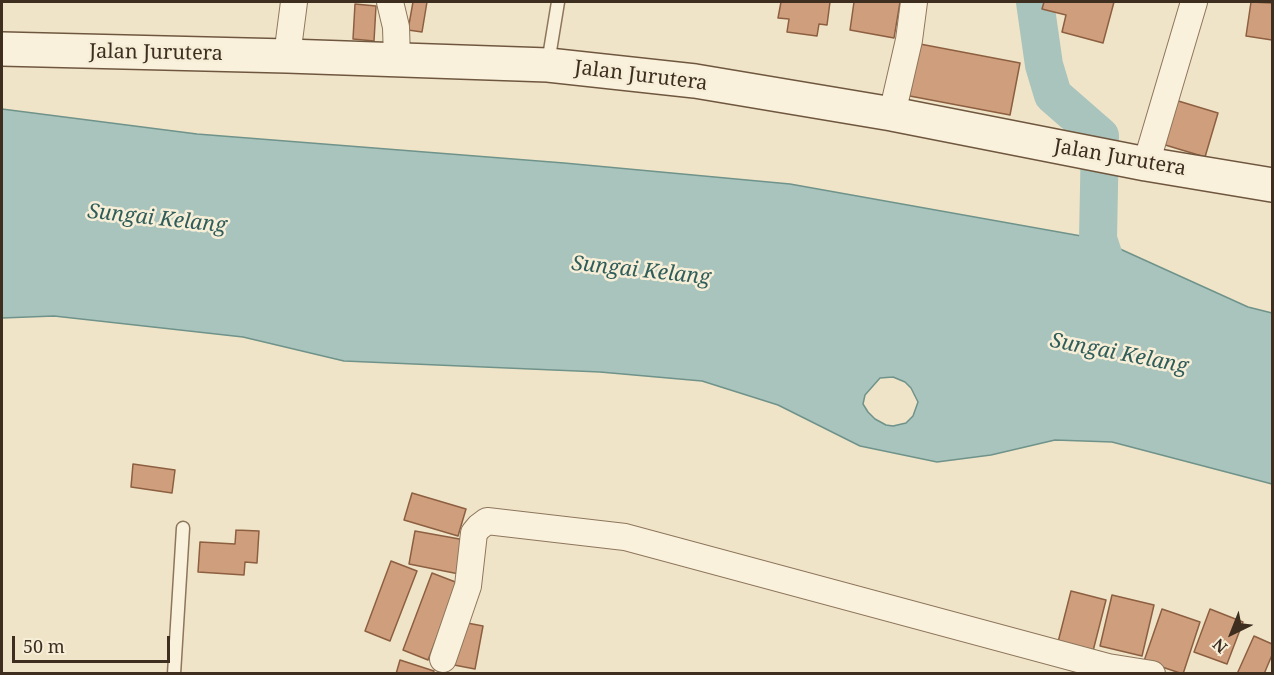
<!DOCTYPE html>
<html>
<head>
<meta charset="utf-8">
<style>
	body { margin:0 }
	#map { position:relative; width:1274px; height:675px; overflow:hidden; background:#f0e4c8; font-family:"Noto Serif",serif }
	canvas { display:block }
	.frame { position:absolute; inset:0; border:3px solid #3d2e20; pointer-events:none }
	.north { position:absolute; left:1202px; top:603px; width:60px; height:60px; -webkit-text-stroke:4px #f7eed8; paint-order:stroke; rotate:223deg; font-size:16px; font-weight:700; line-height:24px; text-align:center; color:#3d2e20 }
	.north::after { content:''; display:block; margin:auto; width:21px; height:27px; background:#3d2e20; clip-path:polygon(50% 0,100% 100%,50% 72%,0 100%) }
	.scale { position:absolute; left:12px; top:636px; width:158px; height:27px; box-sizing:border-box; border:3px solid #3d2e20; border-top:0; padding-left:8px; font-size:18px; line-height:21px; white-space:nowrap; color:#3d2e20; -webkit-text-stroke:4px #f7eed8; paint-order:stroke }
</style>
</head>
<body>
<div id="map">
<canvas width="1274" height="675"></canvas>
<div class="frame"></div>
<div class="north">N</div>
<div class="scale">50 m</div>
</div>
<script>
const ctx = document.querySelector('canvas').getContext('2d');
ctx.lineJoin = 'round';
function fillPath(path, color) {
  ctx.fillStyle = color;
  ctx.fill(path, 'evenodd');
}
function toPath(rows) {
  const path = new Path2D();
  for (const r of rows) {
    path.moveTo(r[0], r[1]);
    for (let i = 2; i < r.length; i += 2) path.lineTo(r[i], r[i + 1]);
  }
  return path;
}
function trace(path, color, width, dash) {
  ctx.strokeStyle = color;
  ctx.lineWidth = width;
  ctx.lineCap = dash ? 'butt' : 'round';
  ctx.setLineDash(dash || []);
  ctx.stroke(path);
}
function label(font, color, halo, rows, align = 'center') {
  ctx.font = font + ' "Noto Serif",serif';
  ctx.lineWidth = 5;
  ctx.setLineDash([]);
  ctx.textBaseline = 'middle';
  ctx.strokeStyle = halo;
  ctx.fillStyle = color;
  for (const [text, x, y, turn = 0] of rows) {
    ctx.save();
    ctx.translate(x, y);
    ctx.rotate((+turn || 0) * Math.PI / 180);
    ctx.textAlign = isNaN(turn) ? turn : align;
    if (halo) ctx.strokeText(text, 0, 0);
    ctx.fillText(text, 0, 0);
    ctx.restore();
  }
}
const water = toPath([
	[2,109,197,134,564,163,790,184,1098,239,1248,307,1272,313,1272,484,1112,442,1055,440,991,455,937,462,860,446,778,405,702,381,600,372,344,361,243,337,54,316,2,318,2,109],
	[893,377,905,382,911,388,918,402,913,416,906,423,893,426,886,425,875,419,868,412,863,404,865,395,880,378,893,377]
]);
const river = toPath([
	[1035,2,1044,65,1053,95,1100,136,1098,239,1114,287]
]);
const building = toPath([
	[413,2,427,2,422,32,408,30,413,2],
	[781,2,830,2,827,25,819,24,817,36,787,32,789,19,778,18,781,2],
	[854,2,900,2,894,38,850,30,854,2],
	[1044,2,1114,2,1103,43,1062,32,1066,15,1042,9,1044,2],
	[1251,2,1272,3,1272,40,1246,36,1251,2],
	[355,4,376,6,374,41,353,39,355,4],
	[920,44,1020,63,1010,115,894,93,920,44],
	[1175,100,1218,113,1205,157,1162,144,1175,100],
	[133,464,175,470,172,493,131,487,133,464],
	[412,493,466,509,458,536,404,520,412,493],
	[236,530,259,531,257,563,245,562,244,575,198,572,200,542,235,544,236,530],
	[415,531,465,540,459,574,409,564,415,531],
	[391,561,417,571,390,641,365,631,391,561],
	[432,573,458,583,428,660,403,650,432,573],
	[1071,591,1106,600,1093,651,1058,642,1071,591],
	[1112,595,1154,605,1142,656,1100,646,1112,595],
	[1162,609,1200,622,1183,674,1144,661,1162,609],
	[1210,609,1243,622,1227,664,1194,652,1210,609],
	[462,622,483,626,475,669,454,665,462,622],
	[1254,636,1272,644,1272,655,1264,674,1237,674,1254,636],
	[400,660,434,671,433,674,396,674,400,660]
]);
const lane = toPath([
	[548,63,558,2],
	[174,674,183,528]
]);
const street = toPath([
	[390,2,396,27,397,59],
	[287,56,294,2],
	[892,114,909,40,914,2],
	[1146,164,1194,2],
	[443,659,468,586,474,533,479,527,487,521,625,537,1108,667,1152,674]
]);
const secondary = toPath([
	[2,49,287,56,548,65,695,81,892,114,1146,164,1272,185]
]);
const streetNames = [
	["Jalan Jurutera",156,53,1],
	["Jalan Jurutera",641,76,7],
	["Jalan Jurutera",1120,158,10]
];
const waterNames = [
	["Sungai Kelang",157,219,6],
	["Sungai Kelang",641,271,6],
	["Sungai Kelang",1119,354,11]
];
fillPath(water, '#a9c4bc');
trace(water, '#6f938a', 1.5);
trace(river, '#a9c4bc', 38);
fillPath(building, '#cf9f7d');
trace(building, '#8d5f41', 1.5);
trace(lane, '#8d765c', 15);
trace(street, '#8d765c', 28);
trace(secondary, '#6f573f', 36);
trace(lane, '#faf1dc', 12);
trace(street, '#faf1dc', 26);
trace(secondary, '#faf1dc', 33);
label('20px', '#3d2e20', '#f7eed8', streetNames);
label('italic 21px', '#2f5d5a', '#f7eed8', waterNames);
</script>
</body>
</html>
